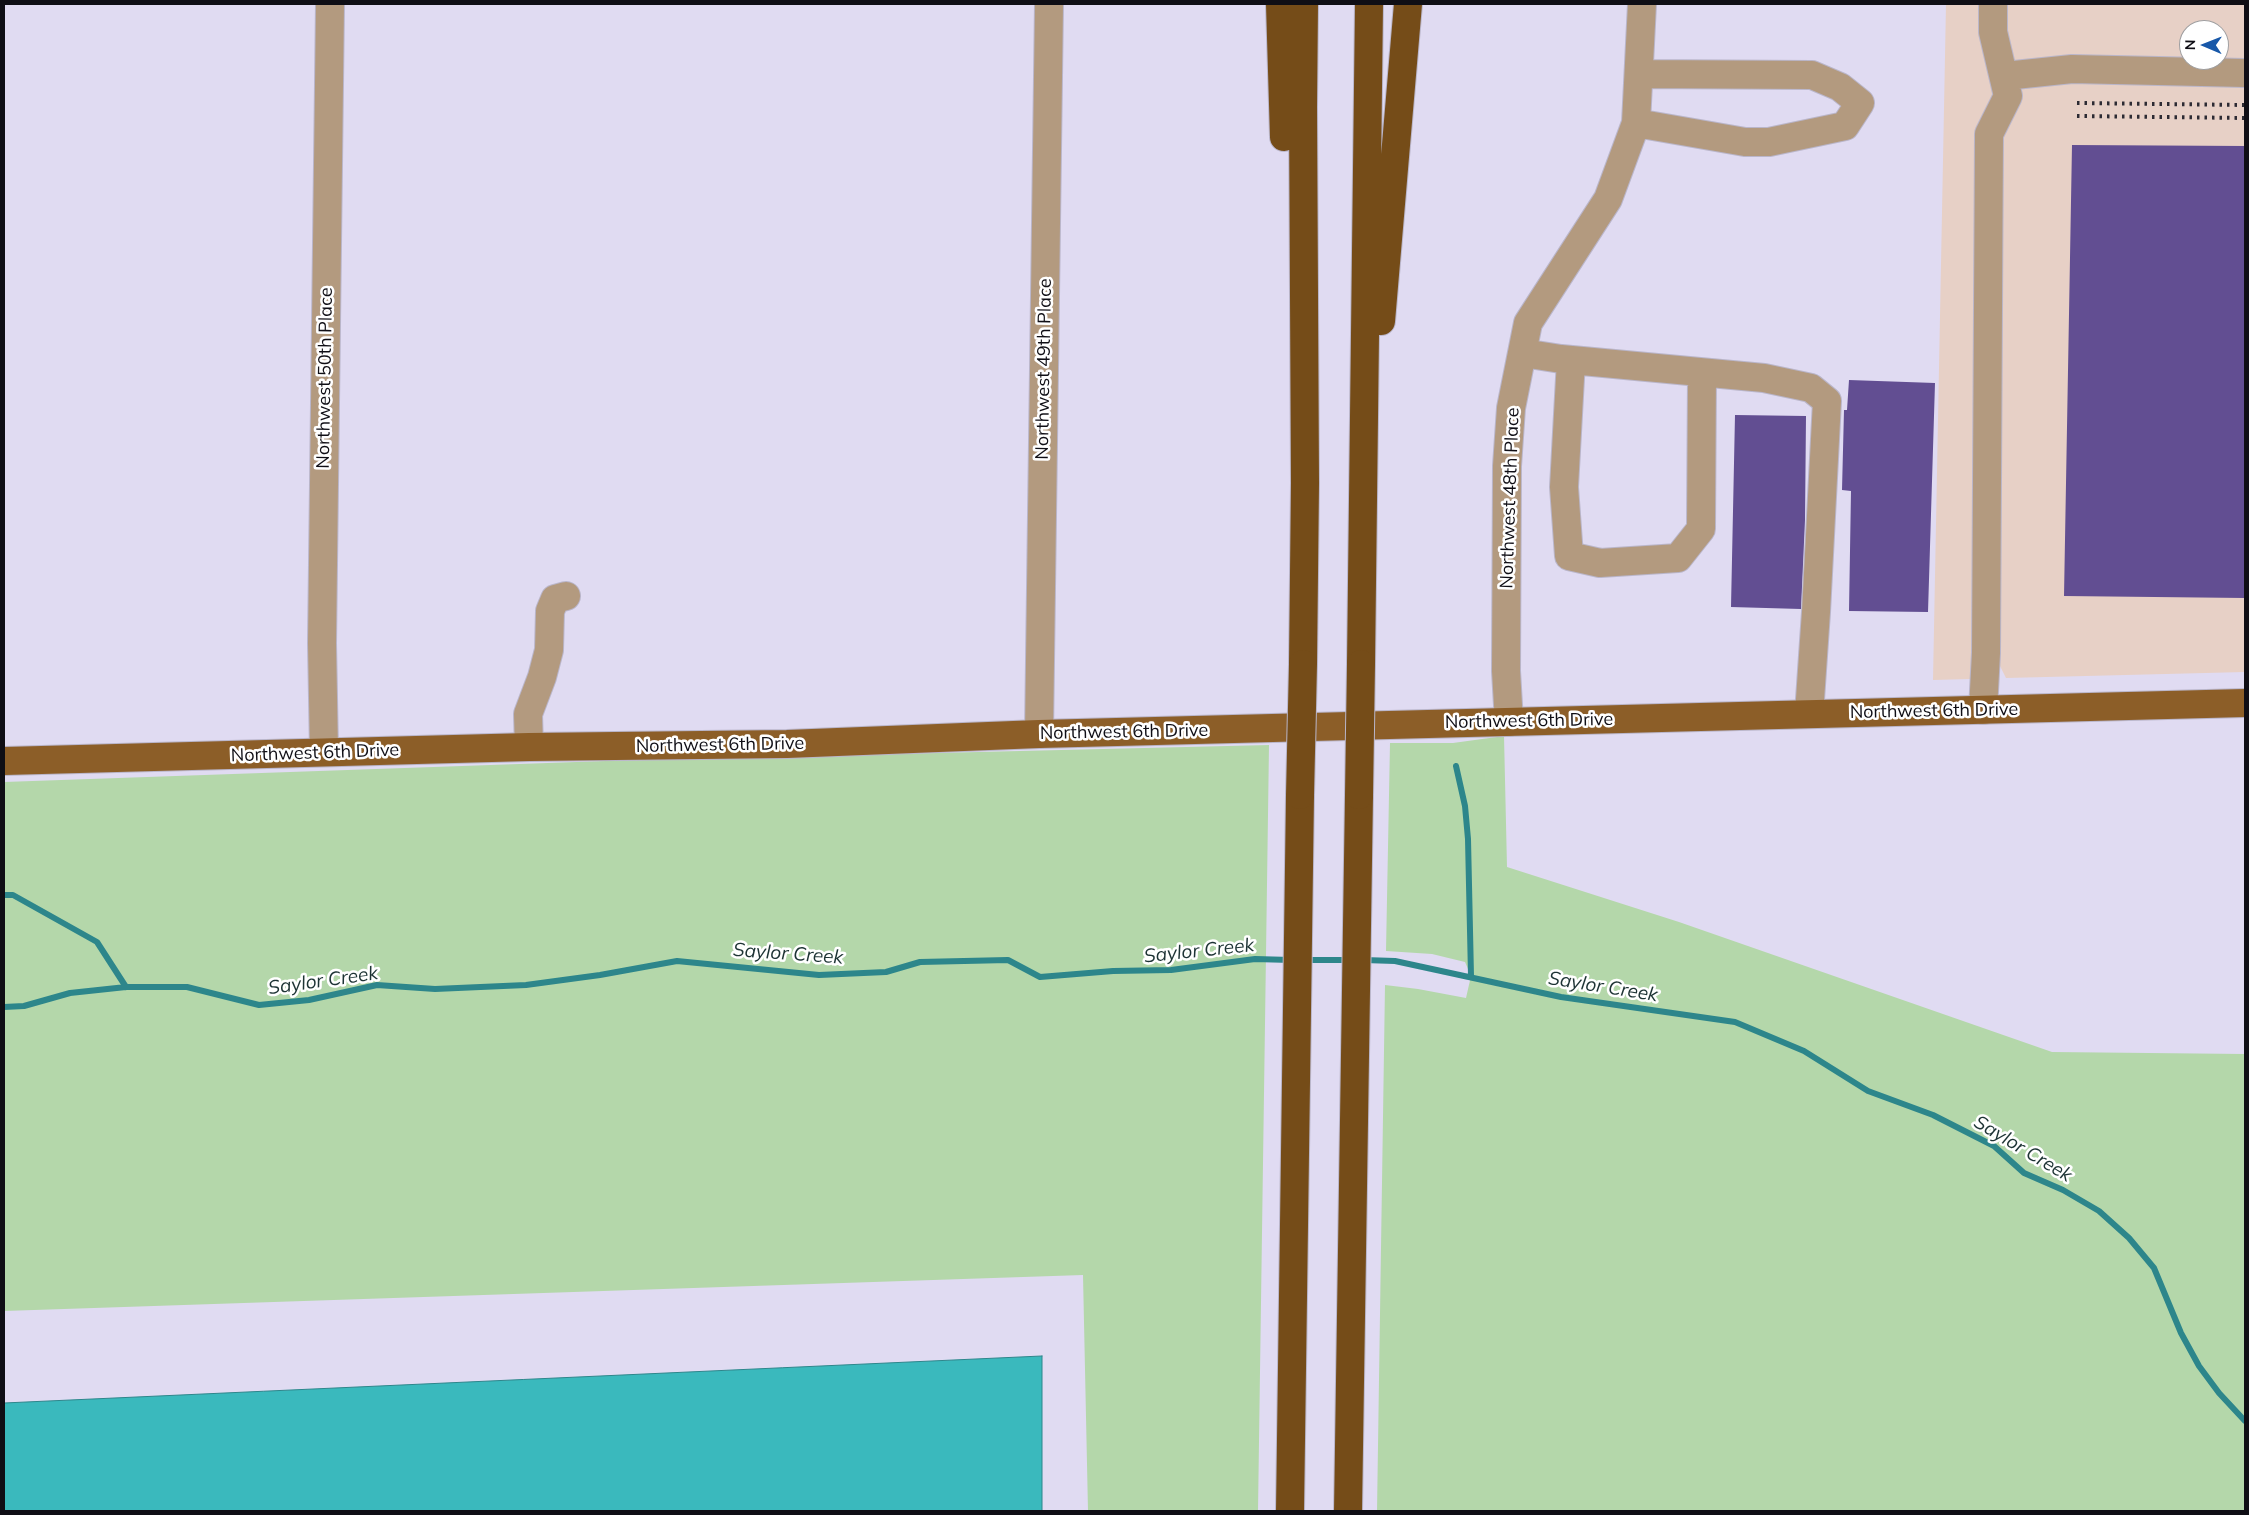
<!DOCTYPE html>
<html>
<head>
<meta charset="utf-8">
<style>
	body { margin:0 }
	#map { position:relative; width:2249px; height:1515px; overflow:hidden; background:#e0dbf2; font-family:Mulish,sans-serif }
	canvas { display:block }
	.frame { position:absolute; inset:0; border:5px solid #0f0e15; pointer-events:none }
	.north { position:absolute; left:2179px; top:20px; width:50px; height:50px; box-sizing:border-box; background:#fff; border:1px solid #9f9fa1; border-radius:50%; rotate:271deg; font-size:14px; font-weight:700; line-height:20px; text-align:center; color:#0f0e15 }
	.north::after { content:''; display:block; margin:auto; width:18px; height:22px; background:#1858a9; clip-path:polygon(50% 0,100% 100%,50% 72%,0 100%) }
</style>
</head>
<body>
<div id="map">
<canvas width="2249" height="1515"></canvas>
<div class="frame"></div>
<div class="north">N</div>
</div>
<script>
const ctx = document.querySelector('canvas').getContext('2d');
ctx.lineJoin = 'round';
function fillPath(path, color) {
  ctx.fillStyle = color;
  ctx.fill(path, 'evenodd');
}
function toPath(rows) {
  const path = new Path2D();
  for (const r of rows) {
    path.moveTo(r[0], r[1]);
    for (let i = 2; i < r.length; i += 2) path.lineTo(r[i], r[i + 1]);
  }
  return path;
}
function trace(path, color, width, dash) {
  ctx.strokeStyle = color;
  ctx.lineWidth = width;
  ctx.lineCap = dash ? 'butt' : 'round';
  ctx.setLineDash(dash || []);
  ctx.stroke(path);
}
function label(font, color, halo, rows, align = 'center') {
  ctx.font = font + ' Mulish,sans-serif';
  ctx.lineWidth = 5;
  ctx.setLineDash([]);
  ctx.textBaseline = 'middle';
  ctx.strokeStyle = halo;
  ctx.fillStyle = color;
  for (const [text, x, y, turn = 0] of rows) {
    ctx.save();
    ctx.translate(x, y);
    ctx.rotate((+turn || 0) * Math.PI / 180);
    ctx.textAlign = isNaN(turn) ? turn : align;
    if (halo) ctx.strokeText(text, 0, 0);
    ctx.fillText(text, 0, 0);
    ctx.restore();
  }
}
const industrial = toPath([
	[1946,4,2245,4,2245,672,2006,678,1998,662,1975,662,1970,679,1933,680],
	[2189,30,2219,30,2219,60,2189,60]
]);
const green = toPath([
	[1504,736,1507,867,1679,922,2052,1052,2245,1054,2245,1511,1377,1511,1385,985,1418,989,1466,998,1471,976,1465,962,1432,954,1386,951,1390,743,1453,743],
	[1269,745,1258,1511,1088,1511,1083,1275,4,1311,4,782,605,761]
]);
const water = toPath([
	[1042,1356,1042,1511,4,1511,4,1403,1042,1356]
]);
const stream = toPath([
	[1456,766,1465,806,1468,839,1471,976],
	[4,895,13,895,97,942,126,987],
	[1304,960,1351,960],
	[1364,960,1395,961,1561,997,1735,1022,1804,1051,1868,1091,1933,1115,1994,1146,2024,1173,2063,1190,2099,1211,2129,1238,2154,1268,2181,1333,2199,1366,2219,1393,2245,1421],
	[4,1007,24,1006,70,993,126,987,187,987,259,1005,309,1000,377,985,435,989,526,985,600,975,677,961,819,975,886,972,920,962,1008,960,1040,977,1113,971,1171,970,1255,959,1291,960]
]);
const building = toPath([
	[2072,145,2245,146,2245,598,2064,596],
	[1849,380,1935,383,1928,612,1849,611,1851,491,1842,490,1844,410,1847,410],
	[1735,415,1806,416,1805,520,1801,609,1731,607]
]);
const minor = toPath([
	[2005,76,2072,69,2245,73],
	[1636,123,1745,142,1769,142,1845,126,1860,103,1840,87,1812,75,1639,74],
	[1523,353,1561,359,1764,378,1811,388,1827,401,1816,612,1809,714],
	[1571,360,1564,487,1569,556,1600,563,1678,558,1701,529,1702,373],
	[1983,710,1986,653,1989,134,2008,96,1993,32,1993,4],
	[1509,722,1506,671,1507,466,1511,408,1528,323,1608,199,1636,123,1642,4],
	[1039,734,1049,4],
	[529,747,528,714,542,677,549,650,550,611,555,599,566,596],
	[324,752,322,643,330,4]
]);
const major = toPath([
	[4,761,529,747,787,744,1039,734,2245,703]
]);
const highway = toPath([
	[1280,4,1284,137],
	[1381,321,1408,4],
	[1303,664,1305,483,1303,107,1304,4],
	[1361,664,1369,4],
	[1290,1511,1300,795],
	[1348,1511,1359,795]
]);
const rail = toPath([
	[2077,103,2245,105],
	[2077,116,2245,118]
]);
const highwayBridge = toPath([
	[1300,795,1303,664],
	[1359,795,1361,664]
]);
const streetNames = [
	["Northwest 49th Place",1044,369,-89],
	["Northwest 50th Place",325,378,-89],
	["Northwest 48th Place",1510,498,-88],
	["Northwest 6th Drive",1934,711,-1],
	["Northwest 6th Drive",1529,721,-1],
	["Northwest 6th Drive",1124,732,-1],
	["Northwest 6th Drive",720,745,-1],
	["Northwest 6th Drive",315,753,-2]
];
const waterNames = [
	["Saylor Creek",1199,951,-6],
	["Saylor Creek",788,954,4],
	["Saylor Creek",323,981,-8],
	["Saylor Creek",1603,987,9],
	["Saylor Creek",2023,1149,31]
];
fillPath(industrial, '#e7d0c6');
fillPath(green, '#b4d7aa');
fillPath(water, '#3ab9bd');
trace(water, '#2d868b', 1);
trace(stream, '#2d868b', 6);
fillPath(building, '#624e92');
trace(minor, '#bab6ca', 30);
trace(major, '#bab6ca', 30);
trace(highway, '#bab6ca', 30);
trace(minor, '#b39a7f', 28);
trace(major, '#8c5e28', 28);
trace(highway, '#754c18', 28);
trace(rail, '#2c2a33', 4, [2.5, 5]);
trace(highwayBridge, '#bab6ca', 30, []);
trace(highwayBridge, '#754c18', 28);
label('18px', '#0f0e15', '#fff', streetNames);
label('italic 19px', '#1d3334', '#fff', waterNames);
</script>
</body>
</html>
